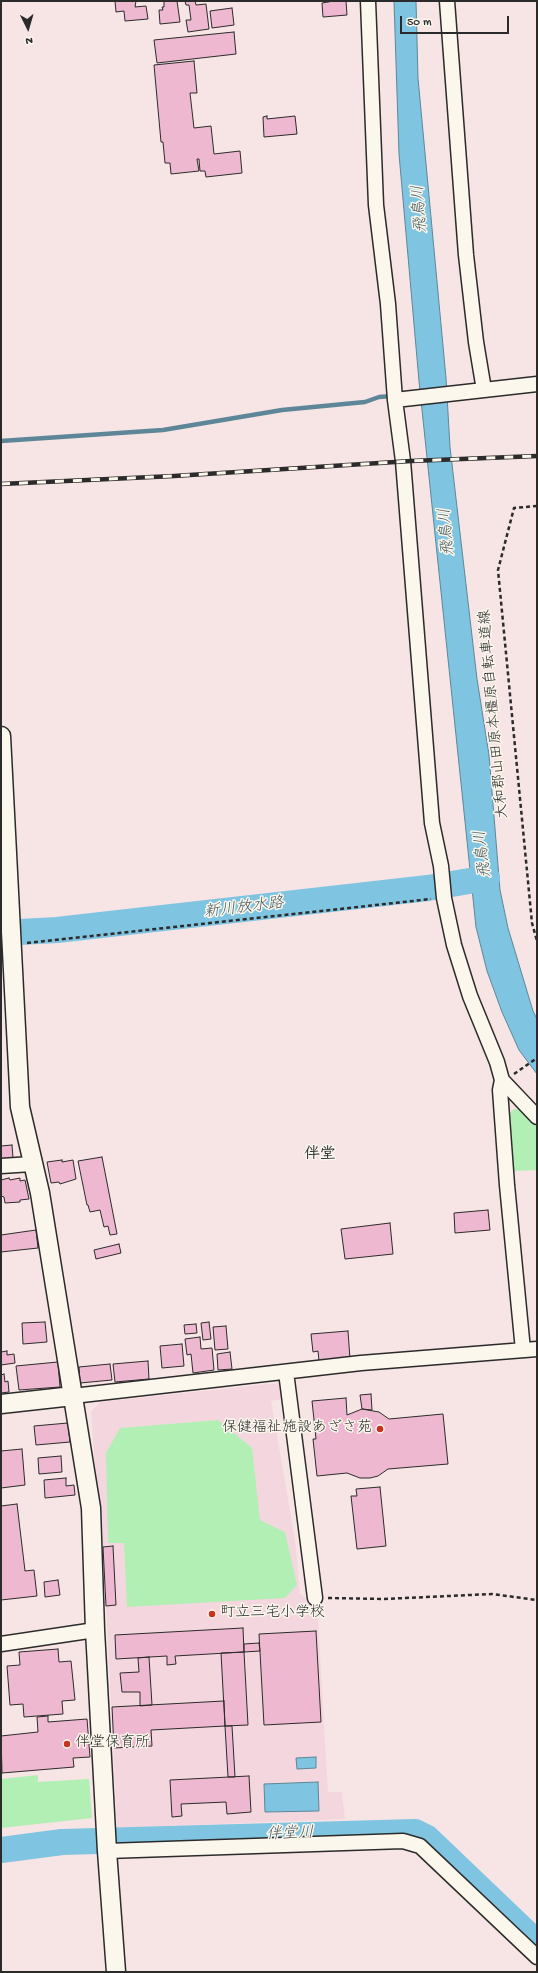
<!DOCTYPE html>
<html>
<head>
<meta charset="utf-8">
<style>
	body { margin:0 }
	#map { position:relative; width:538px; height:1973px; overflow:hidden; background:#f7e4e4; font-family:"Gochi Hand",sans-serif }
	canvas { display:block }
	.frame { position:absolute; inset:0; border:2px solid #2b2b2b; pointer-events:none }
	.north { position:absolute; left:8px; top:8px; width:40px; height:40px; -webkit-text-stroke:3px #fbf7ec; paint-order:stroke; rotate:175deg; font-size:11px; font-weight:700; line-height:16px; text-align:center; color:#2b2b2b }
	.north::after { content:''; display:block; margin:auto; width:14px; height:18px; background:#2b2b2b; clip-path:polygon(50% 0,100% 100%,50% 72%,0 100%) }
	.scale { position:absolute; left:400px; top:16px; width:109px; height:18px; box-sizing:border-box; border:2px solid #2b2b2b; border-top:0; padding-left:5px; font-size:12px; line-height:14px; white-space:nowrap; color:#2b2b2b; -webkit-text-stroke:3px #fbf7ec; paint-order:stroke }
</style>
</head>
<body>
<div id="map">
<canvas width="538" height="1973"></canvas>
<div class="frame"></div>
<div class="north">N</div>
<div class="scale">50 m</div>
</div>
<script>
const ctx = document.querySelector('canvas').getContext('2d');
ctx.lineJoin = 'round';
function fillPath(path, color) {
  ctx.fillStyle = color;
  ctx.fill(path, 'evenodd');
}
function toPath(rows) {
  const path = new Path2D();
  for (const r of rows) {
    path.moveTo(r[0], r[1]);
    for (let i = 2; i < r.length; i += 2) path.lineTo(r[i], r[i + 1]);
  }
  return path;
}
function trace(path, color, width, dash) {
  ctx.strokeStyle = color;
  ctx.lineWidth = width;
  ctx.lineCap = dash ? 'butt' : 'round';
  ctx.setLineDash(dash || []);
  ctx.stroke(path);
}
function label(font, color, halo, rows, align = 'center') {
  ctx.font = font + ' "Gochi Hand","Klee One",sans-serif';
  ctx.lineWidth = 3;
  ctx.setLineDash([]);
  ctx.textBaseline = 'middle';
  ctx.strokeStyle = halo;
  ctx.fillStyle = color;
  for (const [text, x, y, turn = 0] of rows) {
    ctx.save();
    ctx.translate(x, y);
    ctx.rotate((+turn || 0) * Math.PI / 180);
    ctx.textAlign = isNaN(turn) ? turn : align;
    if (halo) ctx.strokeText(text, 0, 0);
    ctx.fillText(text, 0, 0);
    ctx.restore();
  }
}
const built = toPath([
	[279,1383,282,1399,271,1401,295,1540,300,1594,317,1605,328,1792,342,1792,345,1819,117,1828,107,1623,91,1412,100,1402]
]);
const green = toPath([
	[514,1109,520,1109,537,1127,537,1170,513,1171,509,1114],
	[218,1420,252,1448,260,1520,285,1532,297,1585,285,1598,127,1607,124,1543,108,1543,106,1453,120,1428],
	[38,1775,38,1782,89,1779,92,1818,1,1828,1,1779]
]);
const water = toPath([
	[394,1,416,1,418,78,446,378,450,447,477,679,489,755,500,890,508,928,533,1011,537,1019,537,1074,519,1050,502,1012,487,971,476,927,419,381,399,154,394,1],
	[316,1757,316,1768,297,1769,296,1758,316,1757],
	[318,1782,319,1811,265,1812,264,1784,318,1782]
]);
const stream = toPath([
	[1,441,163,430,282,410,365,402,379,397,392,396]
]);
const river = toPath([
	[1,933,57,930,428,888,487,878],
	[1,1850,62,1842,415,1832,427,1838,537,1943]
]);
const building = toPath([
	[115,1,136,1,135,7,146,6,148,19,125,21,124,11,116,12,115,1],
	[164,1,177,1,180,22,160,24,159,10,163,10,162,7,164,7,164,1],
	[185,1,195,1,196,5,206,4,209,29,188,32,186,20,191,20,189,5,186,5,185,1],
	[334,1,346,1,347,15,323,17,322,3,334,1],
	[232,8,234,25,212,28,210,11,232,8],
	[234,32,236,54,157,63,154,40,234,32],
	[194,61,197,93,190,93,194,128,211,126,214,154,240,151,242,173,206,177,205,171,200,171,199,159,197,159,199,171,171,174,170,163,165,163,163,142,161,142,154,65,194,61],
	[267,116,267,119,295,116,297,134,264,137,263,117,267,116],
	[12,1145,13,1158,1,1160,1,1146,12,1145],
	[102,1157,117,1234,110,1235,108,1226,104,1227,100,1210,90,1212,88,1205,87,1205,78,1161,102,1157],
	[62,1160,62,1162,73,1160,76,1179,60,1184,59,1182,51,1183,47,1162,62,1160],
	[9,1178,10,1180,20,1178,20,1181,25,1180,29,1199,20,1200,20,1202,5,1203,4,1197,1,1196,1,1180,9,1178],
	[488,1210,490,1230,455,1233,454,1213,488,1210],
	[390,1223,393,1254,345,1259,341,1229,390,1223],
	[36,1230,38,1248,1,1252,1,1235,36,1230],
	[119,1244,121,1253,96,1259,94,1250,119,1244],
	[45,1322,47,1342,23,1344,22,1323,45,1322],
	[209,1322,211,1339,203,1340,201,1323,209,1322],
	[196,1324,197,1333,185,1334,184,1325,196,1324],
	[226,1326,228,1349,215,1350,213,1327,226,1326],
	[348,1331,350,1359,319,1361,318,1351,313,1352,311,1334,348,1331],
	[200,1337,201,1349,212,1348,214,1370,193,1373,191,1354,187,1355,185,1339,200,1337],
	[182,1344,184,1366,162,1368,160,1346,182,1344],
	[7,1351,7,1355,14,1354,15,1363,1,1365,1,1352,7,1351],
	[230,1352,232,1369,218,1370,217,1354,230,1352],
	[148,1361,149,1379,115,1382,113,1364,148,1361],
	[58,1362,60,1387,19,1390,16,1366,58,1362],
	[110,1364,112,1380,80,1383,79,1367,110,1364],
	[4,1374,5,1382,8,1381,9,1392,1,1393,1,1375,4,1374],
	[371,1394,372,1410,362,1409,360,1395,371,1394],
	[346,1398,347,1415,362,1409,379,1412,389,1419,443,1414,448,1464,388,1469,378,1476,370,1478,360,1478,347,1473,317,1476,313,1439,316,1439,312,1401,346,1398],
	[68,1423,70,1442,36,1445,34,1426,68,1423],
	[22,1449,25,1485,1,1488,1,1451,22,1449],
	[61,1456,62,1472,39,1474,38,1458,61,1456],
	[66,1478,66,1486,74,1485,75,1495,45,1498,44,1480,66,1478],
	[380,1487,386,1546,357,1549,351,1496,357,1496,356,1489,380,1487],
	[17,1504,25,1571,34,1570,37,1596,1,1600,1,1506,17,1504],
	[113,1546,116,1605,106,1606,103,1547,113,1546],
	[58,1580,60,1595,45,1597,44,1582,58,1580],
	[243,1628,244,1652,175,1656,176,1664,167,1665,167,1656,116,1659,115,1635,243,1628],
	[316,1631,321,1722,264,1725,259,1634,316,1631],
	[259,1643,260,1651,244,1652,244,1644,259,1643],
	[58,1649,59,1662,71,1661,75,1700,62,1701,63,1714,24,1717,23,1704,10,1705,7,1666,20,1665,19,1652,58,1649],
	[244,1652,248,1725,225,1726,221,1653,244,1652],
	[149,1657,152,1705,140,1706,140,1692,122,1692,120,1673,139,1672,138,1658,149,1657],
	[224,1701,225,1726,151,1730,152,1746,114,1748,112,1707,224,1701],
	[48,1716,48,1722,87,1719,90,1757,73,1758,74,1767,2,1773,1,1736,38,1732,37,1717,48,1716],
	[225,1726,232,1726,235,1777,228,1777,225,1726],
	[249,1776,251,1812,227,1814,226,1802,181,1804,182,1816,172,1817,170,1780,249,1776]
]);
const path = toPath([
	[537,506,514,508,498,570,532,923,537,941],
	[27,943,431,899],
	[514,1074,537,1058],
	[328,1598,384,1599,492,1594,537,1600]
]);
const minor = toPath([
	[368,1,376,205,388,304,395,400,403,461,432,823,441,866,444,898,454,945,470,996,497,1062,502,1080,537,1117],
	[447,1,466,255,476,342,484,390],
	[395,400,537,384],
	[502,1080,500,1090,507,1185,523,1350],
	[1,1166,32,1164],
	[286,1372,315,1598],
	[73,1396,361,1363,537,1349],
	[1,1644,95,1630],
	[107,1851,403,1841,420,1846,537,1957]
]);
const tertiary = toPath([
	[1,736,20,1107,40,1193,91,1508,95,1630,107,1851,116,1972],
	[1,1404,73,1396]
]);
const rail = toPath([
	[1,484,174,476,411,461,537,456]
]);
const markers = [
	[380,1429,4,"#c8321e"],
	[212,1614,4,"#c8321e"],
	[67,1744,4,"#c8321e"]
];
const streetNames = [
	["大和郡山田原本橿原自転車道線",495,714,-95]
];
const poiNames = [
	["保健福祉施設あざさ苑",372,1429,"right"],
	["町立三宅小学校",220,1614],
	["伴堂保育所",75,1744]
];
const waterNames = [
	["飛鳥川",421,209,-94],
	["飛鳥川",448,532,-95],
	["飛鳥川",484,854,-97],
	["新川放水路",244,909,-7],
	["伴堂川",290,1835,-2]
];
const neighbourhoodNames = [
	["伴堂",320,1156]
];
fillPath(built, '#f4d7de');
fillPath(green, '#b2efb5');
fillPath(water, '#7fc4e0');
trace(water, '#5d8798', 1);
trace(stream, '#5d8798', 4.5);
trace(river, '#7fc4e0', 26);
fillPath(building, '#eeb8d0');
trace(building, '#2b2b2b', 1);
trace(minor, '#2b2b2b', 17);
trace(tertiary, '#2b2b2b', 21);
trace(path, '#2b2b2b', 2.5, [4, 3]);
trace(minor, '#fbf7ec', 14);
trace(tertiary, '#fbf7ec', 18);
trace(rail, '#2b2b2b', 4.5);
trace(rail, '#fbf7ec', 3, [9]);
for (const [x, y, r, color] of markers) {
  const dot = new Path2D();
  dot.arc(x, y, r, 0, 2 * Math.PI);
  ctx.fillStyle = color;
  ctx.fill(dot);
  trace(dot, '#fbf7ec', 1.5);
}
label('15px', '#2b2b2b', '#fbf7ec', streetNames);
label('15px', '#2b2b2b', '#fbf7ec', poiNames, 'left');
label('italic 16px', '#445961', '#fbf7ec', waterNames);
label('bold 16px', '#2b2b2b', '#fbf7ec', neighbourhoodNames);
</script>
</body>
</html>
